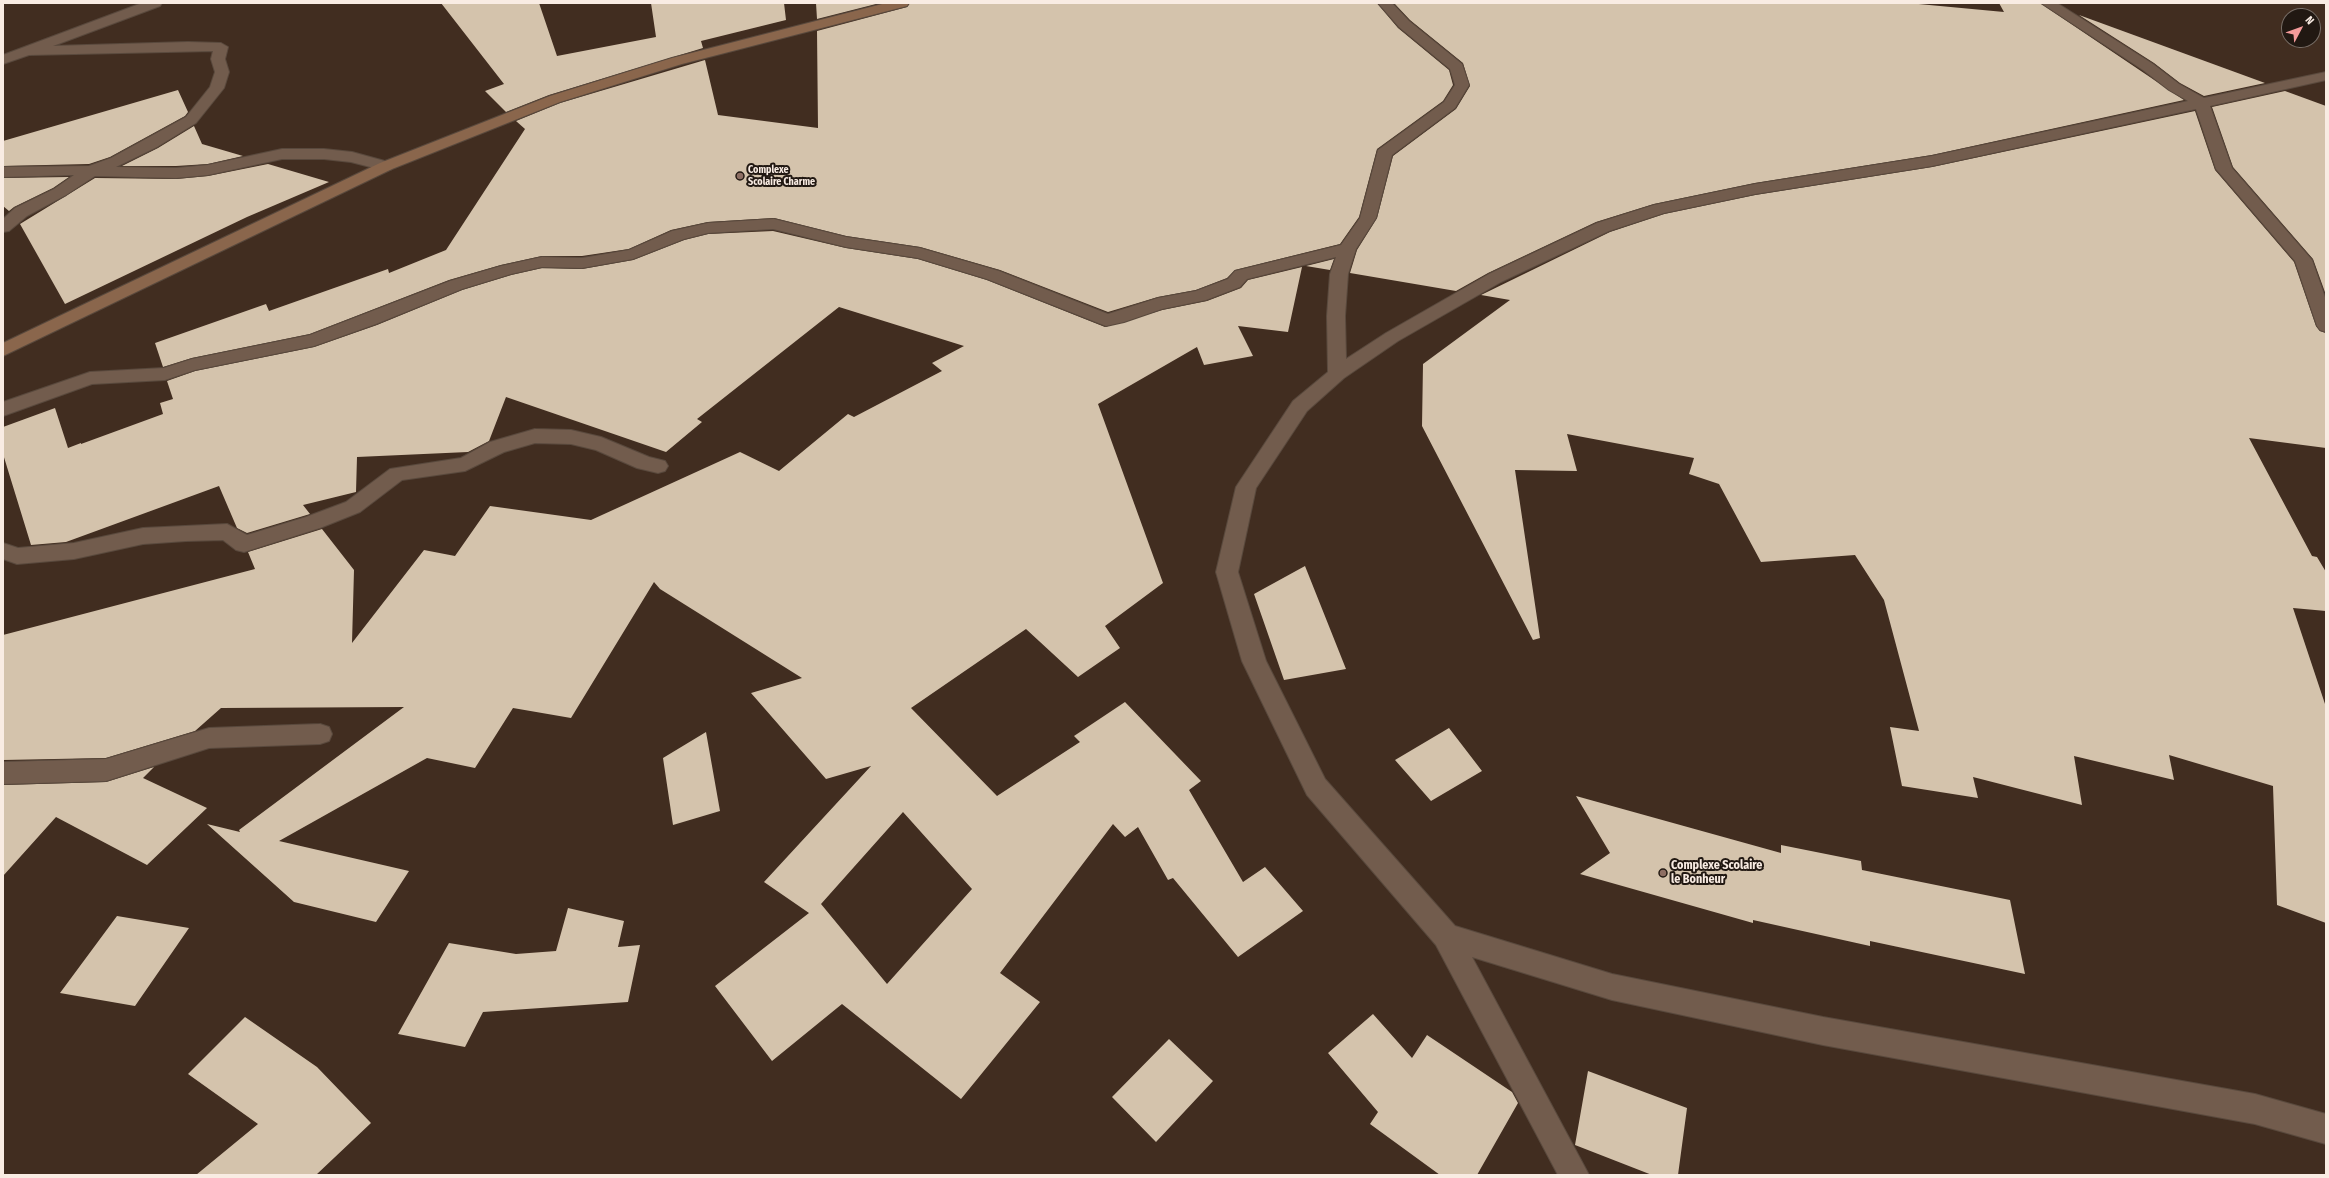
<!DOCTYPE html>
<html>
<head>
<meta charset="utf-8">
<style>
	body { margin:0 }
	#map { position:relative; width:2329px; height:1178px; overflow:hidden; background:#412d20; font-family:"Fira Sans Condensed",sans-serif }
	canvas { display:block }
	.frame { position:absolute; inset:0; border:4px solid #f9ece3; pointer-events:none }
	.north { position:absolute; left:2281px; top:8px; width:40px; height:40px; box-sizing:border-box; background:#211812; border:1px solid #776d66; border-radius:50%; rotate:49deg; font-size:11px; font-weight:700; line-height:16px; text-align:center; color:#f9ece3 }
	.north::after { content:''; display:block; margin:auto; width:14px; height:18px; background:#f59b9b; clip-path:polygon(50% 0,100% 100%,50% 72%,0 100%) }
</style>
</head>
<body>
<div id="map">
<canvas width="2329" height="1178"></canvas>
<div class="frame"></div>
<div class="north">N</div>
</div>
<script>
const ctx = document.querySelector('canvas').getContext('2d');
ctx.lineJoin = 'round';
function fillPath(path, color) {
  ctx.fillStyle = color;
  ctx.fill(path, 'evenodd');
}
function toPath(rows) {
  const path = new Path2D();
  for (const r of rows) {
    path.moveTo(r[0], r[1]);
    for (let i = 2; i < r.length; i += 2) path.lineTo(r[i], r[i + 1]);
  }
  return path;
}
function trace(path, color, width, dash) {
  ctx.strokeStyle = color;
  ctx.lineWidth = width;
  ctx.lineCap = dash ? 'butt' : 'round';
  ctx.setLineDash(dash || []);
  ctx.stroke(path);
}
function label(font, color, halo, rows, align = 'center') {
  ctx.font = font + ' "Fira Sans Condensed",sans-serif';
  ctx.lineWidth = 4;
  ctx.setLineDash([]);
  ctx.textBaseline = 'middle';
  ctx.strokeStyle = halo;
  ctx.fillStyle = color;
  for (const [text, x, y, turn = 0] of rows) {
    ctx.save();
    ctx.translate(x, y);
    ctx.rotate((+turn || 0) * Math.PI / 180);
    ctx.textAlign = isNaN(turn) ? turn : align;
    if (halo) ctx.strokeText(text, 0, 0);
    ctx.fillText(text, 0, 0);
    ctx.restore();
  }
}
const building = toPath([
	[441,3,539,3,557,56,656,37,651,3,784,3,786,20,701,41,703,48,549,95,506,112,485,91,504,84],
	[816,3,880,3,817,19],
	[910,3,1377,3,1398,28,1449,70,1453,85,1443,101,1377,149,1359,217,1340,244,1235,270,1227,278,1196,290,1158,297,1108,312,1000,270,920,247,846,236,774,218,708,222,671,230,629,249,582,256,542,256,501,265,449,280,310,334,192,358,163,367,155,343,266,304,269,311,388,269,389,273,446,250,525,129,516,121,560,103,705,60,718,115,818,128,817,31,907,7],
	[1394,3,1908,3,2004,12,1999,3,2040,3,2184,100,1932,155,1755,183,1654,204,1596,222,1488,273,1456,291,1350,273,1357,250,1377,218,1393,156,1456,109,1470,86,1463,63,1410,20],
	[2079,15,2265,83,2204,96,2180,83,2154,63],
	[178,90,188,112,185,116,110,157,89,164,3,166,3,141],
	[2285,91,2326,106,2326,295,2313,259,2233,167,2212,107],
	[2195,111,2215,170,2294,262,2316,326,2320,331,2326,333,2326,448,2249,438,2312,556,2317,557,2326,572,2326,611,2293,608,2326,707,2326,923,2277,905,2273,786,2169,755,2174,780,2074,756,2082,805,1973,777,1978,798,1902,786,1890,727,1919,731,1884,600,1855,555,1761,562,1719,484,1689,474,1694,458,1567,434,1577,471,1515,470,1540,638,1533,640,1422,426,1423,364,1510,300,1481,295,1610,232,1664,214,1755,195,1932,167],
	[194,126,202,144,243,156,208,164,176,166,122,166,158,148],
	[268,164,329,182,247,217,65,304,20,224,95,178,176,179,208,176],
	[69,177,53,188,14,207,9,211,3,206,3,178],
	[773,231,846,248,918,259,987,280,1105,327,1162,310,1207,301,1241,288,1248,280,1302,267,1288,332,1238,326,1253,356,1204,365,1197,347,1098,404,1163,583,1105,626,1120,648,1078,677,1026,629,911,708,997,796,1080,742,1074,736,1125,702,1201,781,1189,790,1243,882,1265,867,1303,911,1238,957,1173,878,1168,880,1138,827,1125,837,1113,824,1000,973,1040,1002,961,1099,842,1004,772,1061,715,986,809,913,764,882,871,766,826,779,751,693,802,678,660,589,654,582,571,718,513,708,475,768,427,758,279,841,409,871,376,922,294,902,207,824,240,832,239,830,404,707,221,708,195,731,106,758,3,760,3,635,255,569,248,552,322,529,354,570,352,643,424,550,455,556,490,506,591,520,740,452,779,471,848,414,854,417,942,371,932,363,964,346,839,307,697,419,702,422,666,452,506,397,489,441,468,452,357,457,356,492,303,505,310,514,247,533,237,528,219,486,66,542,31,545,3,454,3,427,55,408,68,448,81,443,81,444,163,414,160,403,173,399,167,381,195,371,314,347,377,325,462,290,511,275,542,268,582,269,633,260,684,240,708,234],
	[903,812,972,889,887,984,821,904],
	[1334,259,1330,270,1306,266],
	[1305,566,1346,669,1284,680,1254,594],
	[1449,728,1482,771,1431,801,1395,760],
	[706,732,720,811,673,825,663,758],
	[154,767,143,778,207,808,147,865,56,817,3,876,3,785,106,782],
	[1576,796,1781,853,1781,845,1861,861,1862,870,2010,900,2025,974,1870,941,1870,946,1753,920,1753,923,1580,874,1610,853],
	[568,908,624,921,618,947,640,945,628,1002,483,1012,465,1047,398,1034,449,943,516,954,556,951],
	[117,916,189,928,135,1006,60,993],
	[1373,1014,1412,1058,1427,1035,1512,1092,1518,1103,1477,1175,1440,1175,1370,1124,1378,1112,1328,1053],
	[245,1017,317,1067,371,1123,316,1175,196,1175,258,1124,188,1074],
	[1169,1039,1213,1081,1156,1142,1112,1097],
	[1588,1071,1687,1108,1678,1175,1652,1175,1575,1145]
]);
const street = toPath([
	[142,3,162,3,160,6,53,46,188,42,221,43,228,47,225,59,229,72,224,88,196,123,157,147,116,167,176,168,208,165,282,149,324,149,352,152,392,163,394,166,392,169,386,171,351,162,324,159,282,159,208,175,176,178,95,176,66,195,27,216,9,231,3,232,3,219,15,208,54,189,74,175,3,177,3,167,89,166,111,158,186,117,210,87,215,72,211,59,213,51,29,55,3,64,3,55,142,3],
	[1378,3,1392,3,1409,21,1462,64,1469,85,1455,108,1392,155,1376,218,1356,249,1348,274,1345,316,1346,359,1386,333,1489,274,1597,223,1654,205,1755,184,1932,156,2188,101,2169,90,2143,70,2041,3,2057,3,2153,64,2179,84,2204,98,2326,72,2326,80,2210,106,2232,168,2312,260,2326,300,2326,332,2320,330,2317,326,2295,261,2216,169,2196,109,1932,166,1755,194,1664,213,1609,231,1501,282,1398,341,1344,378,1307,411,1256,488,1238,572,1266,661,1325,779,1455,926,1612,974,1823,1017,2255,1094,2326,1114,2326,1144,2255,1124,1823,1045,1612,1000,1472,957,1589,1175,1558,1175,1436,945,1307,795,1242,661,1216,572,1236,487,1293,401,1328,372,1327,316,1330,274,1336,257,1247,279,1240,287,1206,300,1162,309,1124,322,1106,326,987,279,918,258,846,247,773,229,708,233,684,239,633,259,582,268,542,267,511,274,462,289,376,324,314,346,195,370,165,380,92,384,3,416,3,402,90,372,164,368,192,359,310,335,450,281,501,266,542,257,582,258,629,250,672,231,708,223,774,219,846,237,920,248,999,271,1108,314,1158,298,1196,291,1228,279,1235,271,1341,245,1360,218,1378,150,1444,102,1455,85,1450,69,1399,27,1378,3],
	[535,429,571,430,601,437,649,457,665,461,668,466,665,471,658,473,637,468,596,450,571,444,535,443,504,452,465,471,402,480,360,512,320,528,244,552,236,550,223,540,186,541,143,544,74,559,17,564,3,559,3,543,18,548,74,543,143,528,227,524,247,535,306,517,346,502,390,469,461,458,490,442,535,429],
	[320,724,329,727,332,734,329,741,320,744,209,748,106,781,3,784,3,762,106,759,209,728,320,724]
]);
const secondary = toPath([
	[886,3,909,3,907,6,682,64,560,102,392,169,3,356,3,343,380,163,550,96,672,58,886,3]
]);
const markers = [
	[740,176,4,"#8d6e63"],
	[1663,873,4,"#8d6e63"]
];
const farPoinames = [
	["Complexe",748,170],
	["Scolaire Charme",748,182]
];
const poiNames = [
	["Complexe Scolaire",1671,866],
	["le Bonheur",1671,880]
];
fillPath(building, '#d4c3ac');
trace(street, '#59493d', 2);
trace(secondary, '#59493d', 2);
fillPath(street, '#725c4d');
fillPath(secondary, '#8a664c');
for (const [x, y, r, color] of markers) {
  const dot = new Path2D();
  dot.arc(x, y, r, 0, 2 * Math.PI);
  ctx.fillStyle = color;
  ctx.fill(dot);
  trace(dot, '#211812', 1.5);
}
label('bold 10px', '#f9ece3', '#211812', farPoinames, 'left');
label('bold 12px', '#f9ece3', '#211812', poiNames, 'left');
</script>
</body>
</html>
